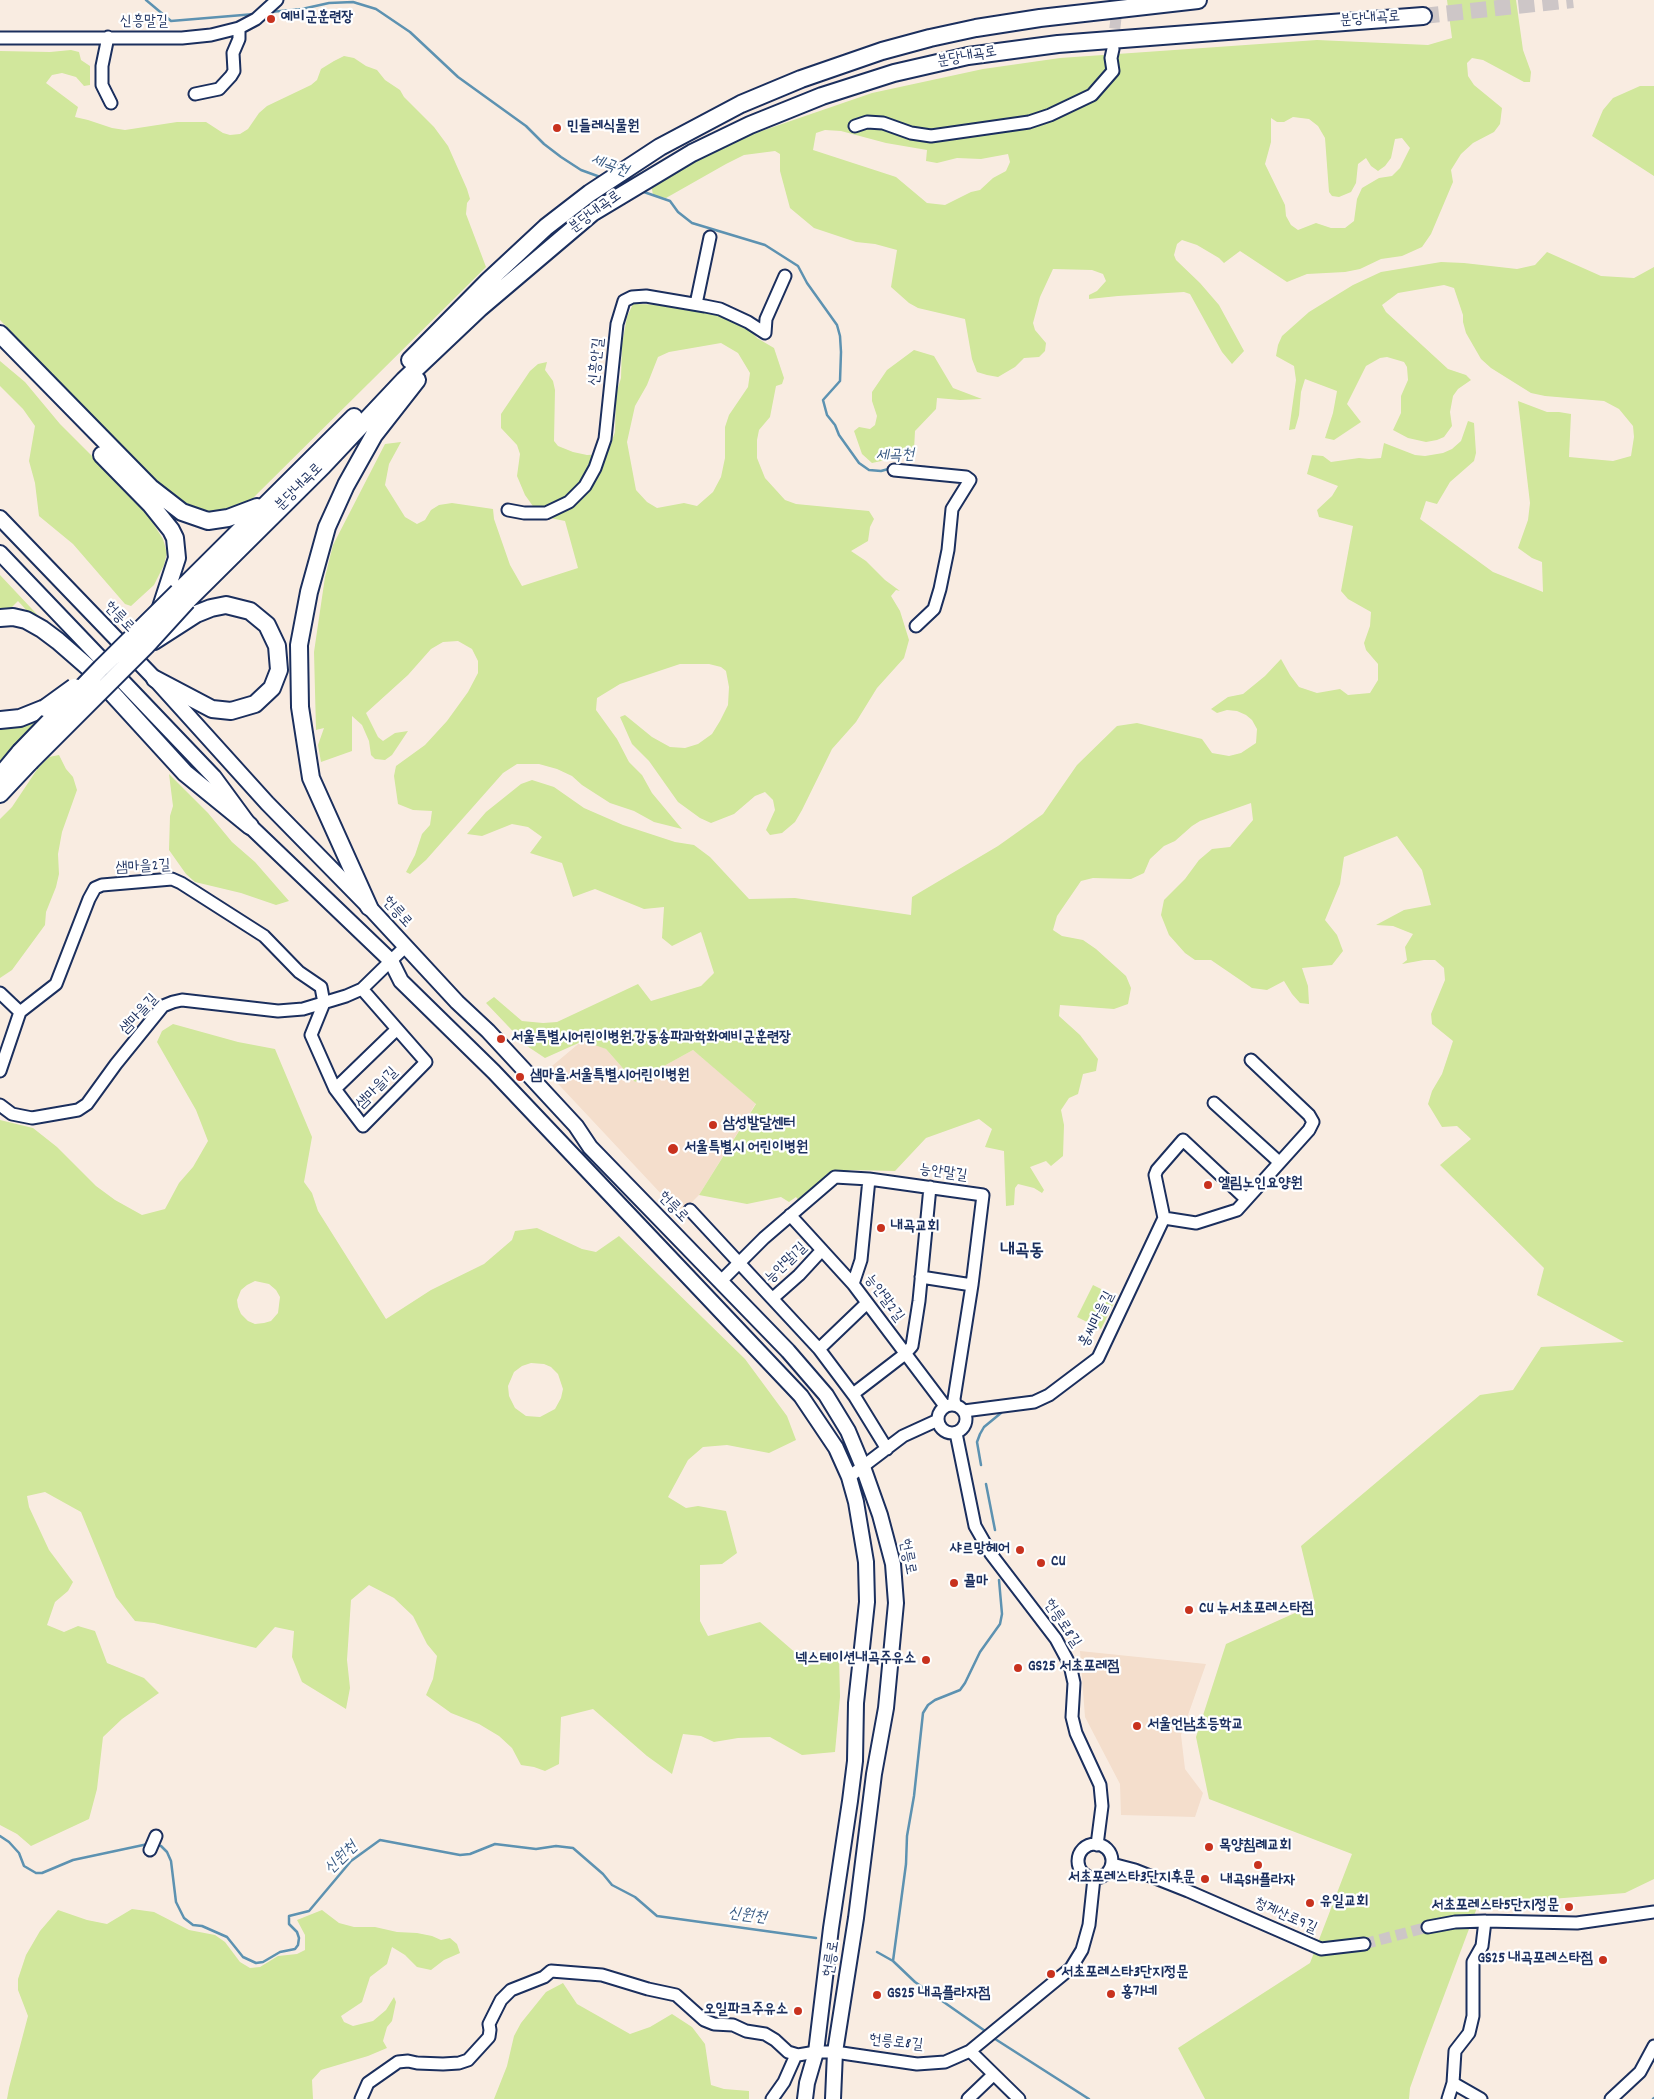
<!DOCTYPE html>
<html>
<head>
<meta charset="utf-8">
<style>
	body { margin:0 }
	canvas { display:block; background:#f9ece1 }
</style>
</head>
<body>
<canvas width="1654" height="2099"></canvas>
<script>
const ctx = document.querySelector('canvas').getContext('2d');
ctx.lineJoin = 'round';
function fillPath(path, color) {
  ctx.fillStyle = color;
  ctx.fill(path, 'evenodd');
}
function toPath(rows) {
  const path = new Path2D();
  for (const r of rows) {
    if (r.length === 3) {
      path.moveTo(r[0] + r[2], r[1]);
      path.arc(r[0], r[1], r[2], 0, 2 * Math.PI);
      continue;
    }
    path.moveTo(r[0], r[1]);
    for (let i = 2; i < r.length; i += 2) path.lineTo(r[i], r[i + 1]);
  }
  return path;
}
function trace(path, color, width, dash) {
  ctx.strokeStyle = color;
  ctx.lineWidth = width;
  ctx.lineCap = dash ? 'butt' : 'round';
  ctx.setLineDash(dash || []);
  ctx.stroke(path);
}
function label(font, color, halo, rows, align = 'center') {
  ctx.font = font + ' Dekko,"Poor Story",sans-serif';
  ctx.lineWidth = 4.5;
  ctx.setLineDash([]);
  ctx.textBaseline = 'middle';
  ctx.strokeStyle = halo;
  ctx.fillStyle = color;
  for (const [text, x, y, turn = 0] of rows) {
    ctx.save();
    ctx.translate(x, y);
    ctx.rotate((+turn || 0) * Math.PI / 180);
    ctx.textAlign = isNaN(turn) ? turn : align;
    if (halo) ctx.strokeText(text, 0, 0);
    ctx.fillText(text, 0, 0);
    ctx.restore();
  }
}
const built = toPath([
	[583,1040,606,1049,635,1082,693,1050,756,1103,699,1195,680,1214,546,1071],
	[1080,1651,1206,1664,1181,1735,1185,1769,1203,1793,1195,1817,1121,1815,1120,1784,1085,1717]
]);
const green = toPath([
	[1447,0,1516,0,1523,50,1531,72,1530,82,1524,82,1483,60,1472,58,1467,63,1468,76,1474,85,1502,108,1500,124,1494,132,1473,143,1461,154,1451,170,1453,182,1431,234,1422,247,1402,256,1381,259,1360,269,1345,272,1307,274,1287,282,1240,251,1224,263,1219,258,1197,245,1182,240,1177,244,1174,255,1176,260,1200,283,1219,305,1244,351,1232,364,1222,352,1190,294,1184,292,1118,296,1089,299,1089,295,1097,291,1106,281,1103,274,1092,270,1053,269,1040,297,1033,323,1035,330,1046,343,1045,351,1039,357,1024,358,1015,367,998,377,987,375,977,372,972,359,965,319,918,308,909,303,891,287,897,250,875,244,856,242,814,228,790,208,780,171,780,154,775,151,744,155,726,164,666,198,653,195,651,184,692,161,747,136,872,93,983,69,1060,58,1317,40,1428,45,1452,38],
	[1293,117,1309,119,1318,126,1325,138,1329,192,1332,196,1339,197,1351,192,1356,183,1358,164,1366,158,1371,166,1378,171,1385,166,1391,158,1395,139,1402,138,1410,148,1400,168,1392,176,1379,178,1362,188,1357,199,1354,221,1345,228,1331,228,1316,223,1298,230,1291,225,1286,216,1285,205,1265,164,1271,142,1271,118,1277,122,1284,122],
	[825,130,841,131,886,143,927,150,926,161,937,163,957,158,981,159,1008,154,1010,162,1006,171,993,178,980,190,971,192,945,205,927,203,896,177,813,150,816,133],
	[71,50,79,52,81,60,90,66,90,85,84,86,76,77,62,73,52,75,46,83,78,107,75,117,88,120,112,128,125,130,177,122,206,122,223,133,230,135,240,134,248,129,259,113,267,106,311,85,317,80,321,69,334,61,344,56,354,58,366,66,377,70,385,80,400,90,404,97,434,127,448,146,467,189,470,199,467,203,466,214,486,267,251,500,238,507,217,515,180,507,0,320,0,51,50,52],
	[1640,86,1654,86,1654,176,1592,136,1603,110,1613,98],
	[1547,252,1601,276,1634,278,1654,267,1654,1879,1625,1893,1478,1905,1424,2049,1410,2088,1409,2099,1205,2099,1178,2048,1310,1963,1352,1854,1209,1799,1196,1737,1226,1644,1315,1604,1301,1546,1480,1395,1513,1390,1541,1347,1624,1342,1537,1295,1544,1268,1440,1165,1471,1139,1457,1126,1442,1127,1428,1104,1432,1091,1442,1074,1453,1041,1432,1024,1431,1014,1445,980,1444,968,1435,960,1424,960,1402,964,1407,960,1405,947,1413,934,1393,926,1376,925,1404,910,1431,905,1422,870,1397,836,1344,857,1340,884,1325,920,1337,935,1343,951,1332,965,1302,968,1308,986,1309,1004,1300,1003,1292,994,1284,981,1267,990,1252,988,1211,960,1195,960,1185,953,1169,935,1161,915,1164,900,1185,879,1199,860,1212,849,1230,847,1253,820,1251,803,1200,821,1192,826,1175,841,1164,846,1150,859,1144,873,1131,879,1093,878,1081,881,1057,916,1053,930,1062,936,1083,940,1096,949,1126,976,1131,988,1128,1004,1114,1009,1060,1005,1059,1016,1080,1035,1098,1059,1096,1071,1083,1074,1078,1094,1069,1098,1061,1110,1064,1125,1063,1156,1051,1166,1046,1161,1030,1167,1044,1190,1042,1193,1034,1188,1018,1184,1015,1188,1014,1205,1006,1206,1004,1151,985,1147,992,1129,979,1119,926,1138,895,1171,851,1170,831,1176,799,1201,796,1197,789,1202,781,1197,747,1204,699,1195,756,1104,693,1050,635,1082,606,1049,583,1041,545,1058,527,1046,486,1003,494,997,522,1021,543,1023,557,1022,638,984,651,1001,701,986,714,973,701,932,672,946,662,938,664,907,644,909,595,889,573,897,562,863,530,853,542,837,528,827,512,824,482,836,467,834,486,812,521,784,532,780,554,787,584,808,623,825,675,842,694,845,710,857,749,899,795,898,911,915,912,897,998,846,1043,814,1077,765,1117,726,1137,723,1202,739,1212,753,1229,756,1241,753,1256,743,1257,729,1252,720,1246,715,1237,711,1227,710,1217,713,1211,709,1228,697,1243,694,1265,676,1281,659,1290,675,1299,687,1317,693,1340,689,1348,695,1370,693,1378,680,1378,664,1366,650,1364,643,1370,626,1371,612,1348,599,1341,591,1353,526,1319,517,1317,510,1332,496,1338,486,1307,474,1312,455,1323,456,1331,462,1359,458,1369,459,1381,458,1384,443,1415,455,1425,456,1443,453,1452,449,1461,441,1468,421,1474,423,1476,453,1474,461,1450,482,1437,504,1426,501,1420,519,1493,572,1543,592,1542,562,1532,558,1518,548,1528,520,1530,503,1518,401,1547,412,1559,412,1571,414,1569,457,1613,461,1631,456,1634,437,1633,426,1619,409,1604,401,1545,396,1531,393,1491,368,1481,359,1466,333,1463,322,1463,315,1454,288,1444,285,1398,293,1382,305,1386,312,1448,369,1466,375,1471,380,1458,389,1453,396,1450,412,1452,426,1444,437,1437,440,1426,442,1408,438,1393,430,1401,413,1401,396,1408,380,1407,367,1404,362,1387,357,1380,358,1366,366,1347,404,1361,422,1334,440,1325,438,1333,413,1337,391,1305,379,1301,392,1299,415,1295,429,1289,430,1296,380,1294,366,1276,356,1278,345,1282,336,1309,312,1353,285,1381,272,1441,262,1464,263,1517,269,1535,265],
	[633,304,675,305,706,311,747,327,757,338,774,348,784,378,782,384,776,386,770,417,759,430,757,440,757,458,765,478,785,500,796,504,869,511,874,519,870,527,868,541,851,551,866,561,885,580,900,591,896,590,891,596,900,611,909,640,904,658,877,688,856,722,832,749,802,810,795,822,782,833,770,835,766,830,775,810,773,800,765,792,755,796,734,814,711,823,700,818,678,802,649,761,632,744,620,717,625,715,652,737,670,747,685,748,698,744,712,734,720,721,728,705,729,687,726,671,721,667,709,664,680,664,620,684,597,698,596,710,617,739,629,762,642,775,652,793,682,829,654,822,634,811,610,803,582,785,572,776,557,769,539,764,517,764,503,773,426,860,410,874,406,872,415,855,422,834,430,825,432,811,413,810,398,804,394,776,396,766,425,745,447,721,468,692,478,673,478,661,472,649,458,641,443,642,431,649,408,675,366,713,378,737,383,741,395,733,408,731,392,755,385,760,375,759,371,755,369,741,362,725,352,716,352,751,321,762,318,745,324,728,316,730,314,652,325,577,333,545,385,444,401,442,389,464,385,485,405,517,417,524,425,520,431,510,439,505,452,503,493,509,494,519,510,565,522,586,578,568,565,521,550,518,535,509,525,495,517,476,520,454,517,445,501,428,501,414,530,371,538,364,547,362,545,370,553,381,555,390,554,441,558,446,573,452,587,455,607,454,615,432,616,394,621,378,622,344,627,317],
	[721,343,738,353,750,373,748,387,729,415,725,427,725,458,721,477,713,492,697,506,684,503,657,508,647,502,636,490,627,442,635,406,647,385,658,357,669,352],
	[914,350,934,356,953,388,982,399,960,400,937,398,936,409,915,431,914,450,895,458,872,463,862,454,854,431,859,427,870,429,875,425,877,416,872,401,872,392,887,370],
	[0,361,25,382,60,424,142,506,163,539,167,553,164,565,154,585,131,606,125,604,73,544,39,516,35,483,29,461,35,426,23,409,0,386],
	[0,575,47,625,29,613,18,601,10,609,0,610],
	[41,718,0,765,0,726],
	[59,755,66,769,73,777,77,790,62,832,58,854,59,874,56,887,46,912,45,925,12,970,0,978,0,819,12,807,38,768,49,757],
	[169,774,208,813,232,842,255,862,289,901,276,905,241,893,195,882,186,874,169,850,170,816,173,806],
	[173,1024,238,1042,275,1049,312,1137,304,1182,312,1193,318,1211,386,1319,431,1290,484,1264,512,1240,515,1231,537,1228,582,1249,596,1252,619,1236,745,1359,787,1416,796,1440,769,1453,727,1445,703,1447,688,1460,668,1497,686,1508,698,1506,726,1511,737,1553,722,1564,700,1565,700,1621,708,1636,760,1622,798,1655,839,1654,840,1697,835,1752,802,1755,770,1737,738,1738,714,1742,701,1736,683,1734,672,1774,647,1756,593,1709,561,1717,559,1764,545,1771,534,1767,521,1765,512,1748,499,1736,479,1724,451,1713,426,1695,433,1679,437,1656,427,1644,413,1616,394,1598,369,1585,351,1600,347,1660,350,1688,346,1709,302,1682,292,1657,294,1631,275,1627,256,1648,154,1623,135,1621,116,1597,81,1512,45,1492,27,1496,29,1507,49,1550,73,1582,68,1591,55,1602,47,1625,64,1632,78,1626,95,1631,107,1663,144,1678,159,1693,122,1719,103,1737,97,1789,89,1819,31,1846,17,1834,0,1825,0,1120,33,1128,57,1147,96,1186,115,1200,142,1215,165,1209,179,1183,193,1167,208,1141,196,1110,157,1042,162,1031],
	[255,1281,269,1284,276,1290,280,1297,278,1313,271,1321,264,1323,255,1324,248,1321,241,1314,238,1307,237,1300,241,1290,247,1285],
	[531,1363,544,1364,551,1367,558,1374,563,1389,561,1398,555,1409,540,1417,526,1416,515,1408,509,1396,508,1386,514,1372,522,1366],
	[1093,1285,1117,1297,1101,1329,1077,1317],
	[132,1909,154,1912,189,1930,215,1935,225,1942,240,1962,250,1968,260,1967,278,1956,297,1954,305,1950,305,1935,297,1920,322,1910,339,1923,354,1927,375,1927,397,1932,417,1933,432,1936,441,1940,450,1938,457,1944,460,1953,444,1960,431,1970,417,1967,405,1955,392,1947,387,1964,370,1977,362,2002,341,2016,344,2022,353,2026,373,2021,386,2010,394,1997,396,2002,392,2021,387,2027,383,2041,387,2048,368,2056,321,2070,312,2080,313,2099,7,2099,9,2088,28,2016,18,1990,18,1979,26,1955,40,1931,58,1910,87,1920,107,1924],
	[563,1983,577,2004,630,2034,650,2027,672,2014,692,2027,705,2044,711,2085,724,2089,749,2091,749,2099,494,2099,507,2066,514,2036,521,2023,546,1992]
]);
const stream = toPath([
	[146,0,171,21,255,14],
	[270,12,302,9,329,3,353,2,376,9,410,32,458,77,526,126,544,144,561,157,581,170,603,178],
	[641,191,670,201,678,212,692,223,765,245,798,266,807,283,837,325,840,336,841,352,840,381,823,400,827,415,835,425,839,435,859,463,869,470,881,471,892,468],
	[924,467,940,469],
	[981,1465,977,1442,980,1434,984,1427,1001,1413],
	[986,1484,995,1530],
	[0,1836,9,1842,19,1853,24,1866,36,1873,42,1873,73,1860,148,1844],
	[155,1845,161,1846,167,1852,171,1861,176,1902,184,1918,193,1925,202,1926,227,1937,243,1957,256,1963,263,1962,280,1952,295,1949,298,1945,299,1938,297,1932,289,1924,289,1916,309,1911,351,1861,380,1840,460,1855,470,1854,495,1844,536,1849,556,1846,573,1848,603,1874,612,1885,635,1897,657,1916,816,1938],
	[877,1952,893,1961,915,1982,988,2033],
	[893,1961,906,1864,907,1836,914,1796,923,1713,928,1705,935,1700,960,1690,965,1683,980,1652,1000,1624,1002,1614,999,1580],
	[992,2037,1089,2099],
	[1653,2099,1654,2098]
]);
const minorTunnel = toPath([
	[1113,45,1118,0],
	[1364,1944,1428,1927]
]);
const highwayTunnel = toPath([
	[1423,16,1573,0]
]);
const minor = toPath([
	[108,37,102,66,102,85,111,103],
	[0,38,182,38,211,35,239,28,256,19,277,0],
	[195,94,219,89,231,76,234,71,233,53,239,39,239,28],
	[855,126,867,122,883,123,911,133,931,136,1029,122,1050,115,1092,95,1113,71,1111,58,1113,49],
	[696,304,710,237],
	[894,470,966,477,970,480,952,509,948,550,940,589,934,609,916,626],
	[508,510,524,513,546,513,569,502,585,486,595,468,605,439,617,324,624,301,632,297,646,296,705,306,720,309,748,322,765,333,766,319,785,276],
	[0,993,20,1012],
	[0,1071,20,1012,56,984,89,899,95,888,102,885,172,879,181,883,264,936,299,972,321,987,324,1003,311,1035,335,1089,363,1126,426,1062,362,989],
	[335,1089,397,1029],
	[1214,1103,1279,1162],
	[0,1105,12,1114,32,1118,78,1110,87,1104,116,1064,163,1006,173,1002,182,1000,278,1011,303,1009,346,996,362,989,405,947],
	[690,1210,819,1349,855,1397,887,1449],
	[790,1215,853,1284,945,1406],
	[1164,1218,1155,1175,1157,1170,1183,1140,1246,1199],
	[921,1277,972,1285],
	[721,1281,764,1238,835,1177,869,1179,983,1195,972,1285,954,1399,955,1405],
	[853,1284,861,1260,869,1179],
	[773,1298,799,1275,822,1250],
	[819,1349,867,1303],
	[853,1394,905,1354,912,1346,919,1301,930,1187],
	[952,1419,14],
	[964,1411,1034,1402,1049,1395,1098,1358,1164,1218,1196,1223,1237,1210,1309,1130,1313,1122,1309,1115,1251,1060],
	[956,1433,975,1526,991,1554,1056,1639,1070,1665,1074,1683,1072,1717,1076,1733,1100,1785,1102,1806,1097,1845],
	[849,1477,903,1436,938,1420],
	[1095,1861,17],
	[150,1850,156,1836],
	[1112,1864,1135,1870,1188,1891,1321,1949,1364,1944],
	[1428,1927,1455,1922,1485,1921,1577,1923,1654,1912],
	[970,2051,1019,2099],
	[1453,2083,1481,2099],
	[361,2099,368,2083,398,2062,408,2061,417,2063,443,2064,459,2063,468,2060,489,2037,490,2030,489,2024,501,2000,511,1990,544,1977,551,1971,602,1975,648,1989,676,1995,704,2020,714,2024,733,2025,746,2031,765,2034,775,2040,788,2052,798,2055,816,2052,835,2052,917,2064,945,2062,970,2051,1071,1968,1082,1950,1089,1925,1094,1878],
	[772,2099,784,2082,796,2055],
	[968,2099,993,2075],
	[1448,2099,1453,2083,1455,2051,1469,2033,1473,2016,1473,1962,1482,1946,1485,1921],
	[1611,2099,1640,2072,1654,2046]
]);
const major = toPath([
	[0,518,155,679,267,803,369,907,457,1002,488,1031,576,1126,590,1147,788,1351,826,1395,848,1431,863,1467,880,1515,893,1564,896,1603,886,1708,874,1774,856,1918,835,2052,833,2099],
	[0,553,214,777,250,826,391,961,401,981,494,1072,801,1396,836,1448,849,1477,856,1502,866,1562,867,1602,856,1703,855,1761,850,1801,831,1928,816,2052,807,2083,805,2099]
]);
const highway = toPath([
	[0,334,151,488,182,512,208,521,228,518,257,507],
	[410,360,488,281,546,227,590,193,660,147,741,104,801,79,882,51,930,38,976,28,1040,18,1198,0],
	[102,455,151,505,171,530,175,538,177,558,161,607],
	[178,592,354,417],
	[187,601,323,466,404,380,480,308,592,213,692,153,750,125,822,96,894,73,968,56,1058,44,1423,16],
	[0,618,13,617,26,620,42,629,58,641,89,668,185,773,250,826],
	[154,641,196,614,211,608,226,605,250,611,267,625,277,646,279,670,272,688,255,704,231,711,212,709,155,679],
	[0,720,20,718,45,708],
	[0,776,20,752],
	[0,794,30,762],
	[369,907,311,778,300,707,299,645,309,592,327,527,346,485,374,435,417,380]
]);
const highwayBridge = toPath([
	[45,708,74,687],
	[20,752,101,668,178,592],
	[30,762,146,646,187,601]
]);
const markers = [
	[271,19,5,"#c8321e"],
	[557,128,5,"#c8321e"],
	[501,1039,5,"#c8321e"],
	[520,1077,5,"#c8321e"],
	[713,1125,5,"#c8321e"],
	[673,1149,6,"#c8321e"],
	[1208,1185,5,"#c8321e"],
	[881,1228,5,"#c8321e"],
	[1020,1550,5,"#c8321e"],
	[1041,1563,5,"#c8321e"],
	[954,1583,5,"#c8321e"],
	[1189,1610,5,"#c8321e"],
	[926,1660,5,"#c8321e"],
	[1018,1668,5,"#c8321e"],
	[1137,1726,5,"#c8321e"],
	[1209,1847,5,"#c8321e"],
	[1258,1865,5,"#c8321e"],
	[1205,1879,5,"#c8321e"],
	[1310,1903,5,"#c8321e"],
	[1569,1907,5,"#c8321e"],
	[1603,1960,5,"#c8321e"],
	[1051,1974,5,"#c8321e"],
	[1111,1994,5,"#c8321e"],
	[877,1995,5,"#c8321e"],
	[798,2011,5,"#c8321e"]
];
const poiNames = [
	["예비군훈련장",281,19],
	["민들레식물원",567,128],
	["서울특별시어린이병원.강동송파과학화예비군훈련장",511,1039],
	["샘마을.서울특별시어린이병원",530,1077],
	["삼성발달센터",723,1125],
	["서울특별시 어린이병원",684,1149],
	["엘림노인요양원",1218,1185],
	["내곡교회",891,1228],
	["샤르망헤어",1010,1550,"right"],
	["CU",1051,1563],
	["콜마",964,1583],
	["CU 뉴서초포레스타점",1199,1610],
	["넥스테이션내곡주유소",916,1660,"right"],
	["GS25 서초포레점",1028,1668],
	["서울언남초등학교",1147,1726],
	["목양침례교회",1219,1847],
	["서초포레스타3단지후문",1195,1879,"right"],
	["내곡SH플라자",1258,1882,"center"],
	["유일교회",1320,1903],
	["서초포레스타5단지정문",1559,1907,"right"],
	["GS25 내곡포레스타점",1593,1960,"right"],
	["서초포레스타3단지정문",1061,1974],
	["홍가네",1121,1994],
	["GS25 내곡플라자점",887,1995],
	["오일파크주유소",788,2011,"right"]
];
const streetNames = [
	["분당내곡로",1370,20,-4],
	["신흥말길",144,23],
	["분당내곡로",967,58,-10],
	["분당내곡로",596,213,-36],
	["신흥안길",598,362,-84],
	["분당내곡로",300,488,-45],
	["헌릉로",118,618,46],
	["샘마을2길",143,868,-3],
	["헌릉로",396,913,48],
	["샘마을길",140,1015,-47],
	["샘마을1길",378,1089,-45],
	["능안말길",943,1174,8],
	["헌릉로",672,1208,46],
	["능안말1길",787,1264,-44],
	["능안말2길",883,1299,53],
	["홍씨마을길",1098,1320,-63],
	["헌릉로",906,1557,79],
	["헌릉로8길",1061,1624,56],
	["청계산로9길",1285,1917,24],
	["헌릉로",833,1959,-81],
	["헌릉로8길",896,2044,6]
];
const waterNames = [
	["세곡천",609,167,20],
	["세곡천",895,457,-2],
	["신원천",342,1859,-44],
	["신원천",747,1917,8]
];
const quarterNames = [
	["내곡동",1022,1253]
];
fillPath(built, '#f4decc');
fillPath(green, '#d1e79c');
trace(stream, '#5d92b1', 2.5);
trace(minorTunnel, '#cdc6c7', 11, [11, 5.5]);
trace(highwayTunnel, '#cdc6c7', 16, [16, 8]);
trace(minor, '#1b2f5e', 15);
trace(major, '#1b2f5e', 18);
trace(highway, '#1b2f5e', 20);
trace(minor, '#fff', 11);
trace(major, '#fff', 14);
trace(highway, '#fff', 16);
trace(highwayBridge, '#1b2f5e', 20, []);
trace(highwayBridge, '#fff', 16);
for (const [x, y, r, color] of markers) {
  const dot = new Path2D();
  dot.arc(x, y, r, 0, 2 * Math.PI);
  ctx.fillStyle = color;
  ctx.fill(dot);
  trace(dot, '#fff', 2);
}
label('bold 15px', '#1b2f5e', '#fff', poiNames, 'left');
label('15px', '#1b2f5e', '#fff', streetNames);
label('italic 16px', '#365881', '#fff', waterNames);
label('bold 18px', '#1b2f5e', '#fff', quarterNames);
</script>
</body>
</html>
